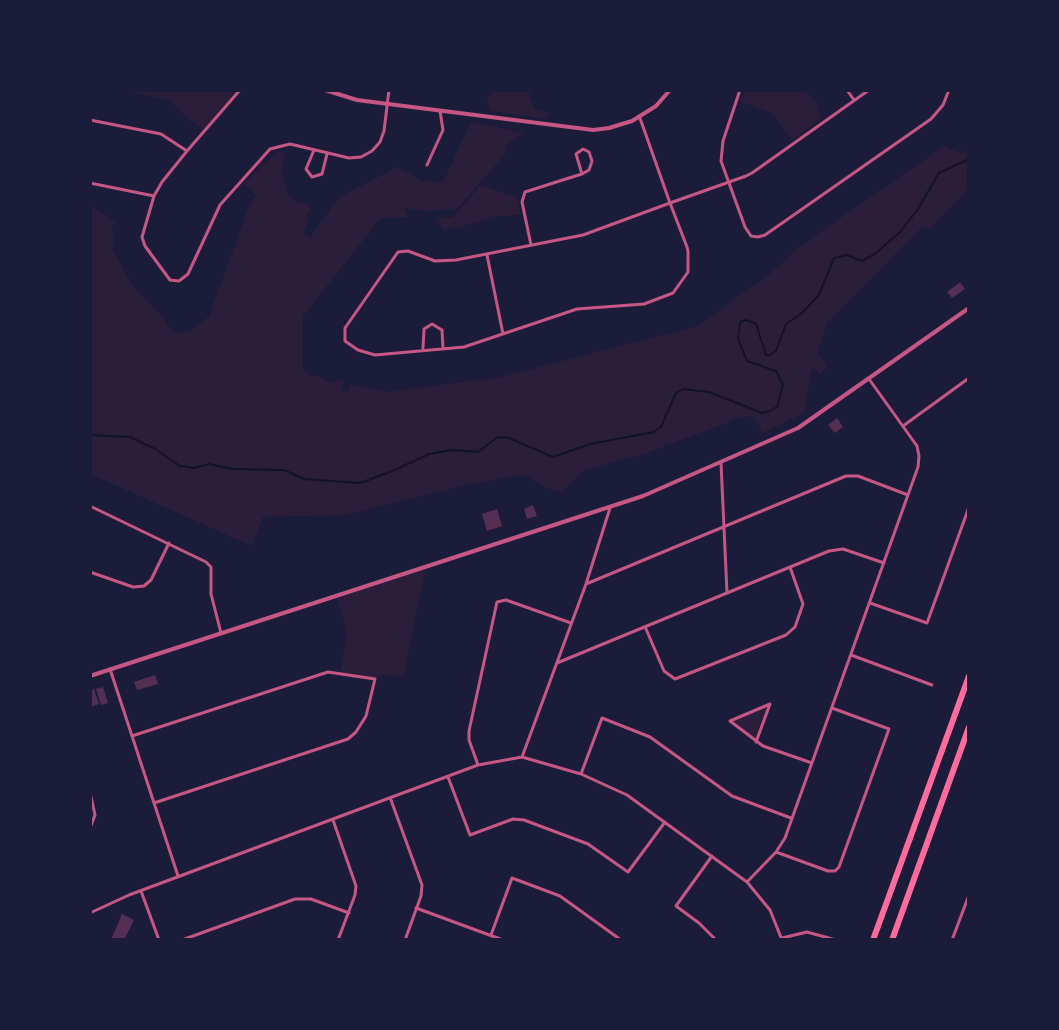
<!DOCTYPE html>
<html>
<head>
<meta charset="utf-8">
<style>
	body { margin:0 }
	#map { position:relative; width:1059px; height:1030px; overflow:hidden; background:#1b1b3a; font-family:Rubik,sans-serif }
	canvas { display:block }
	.frame { position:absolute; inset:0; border:92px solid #1b1b3a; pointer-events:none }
</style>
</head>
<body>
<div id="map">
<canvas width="1059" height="1030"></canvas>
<div class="frame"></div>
</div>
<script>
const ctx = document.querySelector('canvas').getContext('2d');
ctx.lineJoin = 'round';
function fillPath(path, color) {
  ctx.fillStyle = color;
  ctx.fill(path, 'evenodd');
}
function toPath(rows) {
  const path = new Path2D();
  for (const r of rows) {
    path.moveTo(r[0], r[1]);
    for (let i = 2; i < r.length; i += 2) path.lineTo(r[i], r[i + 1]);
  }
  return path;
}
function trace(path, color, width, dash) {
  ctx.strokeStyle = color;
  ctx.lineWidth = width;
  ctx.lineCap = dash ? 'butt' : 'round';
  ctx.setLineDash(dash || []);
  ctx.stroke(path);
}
const green = toPath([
	[123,90,240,90,204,132,169,100],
	[493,90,531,90,529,94,535,109,549,113,546,119,490,111,487,101],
	[745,90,803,90,816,102,821,119,792,140,772,113,741,102],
	[471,122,524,133,508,144,505,148,507,152,457,209,427,211,404,208,408,217,380,219,303,316,303,368,311,376,318,376,332,383,337,380,344,381,342,392,347,393,351,384,386,392,501,377,697,326,768,275,803,244,944,146,962,154,969,145,969,188,930,229,922,227,827,323,818,353,827,368,820,374,812,367,804,413,763,433,752,416,742,417,644,454,585,470,561,492,547,488,525,475,471,484,345,515,263,517,252,546,90,474,90,201,95,208,115,222,111,230,114,238,112,249,133,286,165,319,167,326,180,334,191,330,209,316,249,206,257,195,243,184,278,151,286,154,281,170,288,194,296,201,310,205,311,211,306,215,309,220,303,232,310,237,339,197,398,167,422,181,443,182],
	[481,185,518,198,521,215,495,216,458,228,442,230,438,218,452,218],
	[426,568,403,677,383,674,375,679,341,672,347,632,336,596],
	[770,704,756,742,730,721]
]);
const stream = toPath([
	[90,435,130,437,155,449,180,466,194,468,209,464,232,469,284,470,304,479,360,483,395,470,429,454,452,450,478,452,498,437,509,438,553,457,590,444,654,432,661,427,676,393,683,389,709,392,762,413,770,411,777,407,783,385,776,371,747,361,738,339,740,322,747,320,756,324,766,355,770,355,776,351,786,324,801,314,819,295,834,258,847,255,862,261,875,254,900,232,918,209,939,173,969,159]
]);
const building = toPath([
	[960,282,965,289,952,298,947,292],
	[837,418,843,427,835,433,828,425],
	[533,505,537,516,527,519,524,509],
	[497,509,502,526,487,531,482,514],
	[155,675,158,684,137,690,134,682],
	[103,687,108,703,101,705,96,689],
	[94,689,99,704,90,707,90,691],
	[122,914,134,920,124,940,111,940]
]);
const minor = toPath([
	[240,90,187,151,162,182,154,196,142,237,145,246,170,280,179,281,188,274,220,205,270,149,290,144,349,158,361,157,372,151,380,142,384,131,389,90],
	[578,90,603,90],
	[740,90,723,141,721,161,745,227,751,236,758,237,765,235,931,119,943,105,949,90],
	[847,90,854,100],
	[639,116,641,121,670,203,687,247,688,251,688,272,673,293,644,304,577,309,464,347,375,355,358,350,345,341,345,328,398,252,408,251,435,261,456,260,583,235,670,203,746,176,752,173,869,90],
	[90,120,161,134,187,151],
	[314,150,306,169,312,177,322,174,327,154],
	[427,165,443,130,440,111],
	[90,183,154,196],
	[531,245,522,202,525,192,569,178,582,174,589,170,592,161,589,152,583,149,576,154,582,174],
	[487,255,503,334],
	[423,348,424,329,432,324,442,330,443,348],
	[903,426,969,378],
	[721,463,727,593],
	[90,506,206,562,211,567,211,594,221,633],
	[90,572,133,587,144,586,151,580,169,543],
	[586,584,846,476,858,476,908,495],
	[870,603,927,623,969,507],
	[646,629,664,671,675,679,786,635,795,627,803,604,790,567],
	[851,655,932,685],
	[557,663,829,551,843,549,884,563],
	[110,669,178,876],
	[770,704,730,721,763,746,812,763],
	[132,736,328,672,375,679,366,716,356,732,348,739,154,803],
	[756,742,770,704],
	[522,757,586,584,610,508],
	[478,765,469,740,469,731,497,602,506,600,571,623],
	[581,774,602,718,650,737,732,796,791,818],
	[448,777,470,835,513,819,524,820,588,844,628,872,665,822],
	[90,792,95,815,90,828],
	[391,800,422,885,421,896,405,940],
	[333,820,356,886,355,895,338,940],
	[776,852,828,871,835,871,839,867,889,729,832,708],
	[712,856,676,906,699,923,716,940],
	[747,882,776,852,785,838,918,467,919,456,917,446,869,379],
	[141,891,159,940],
	[416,908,503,940],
	[90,913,129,895,478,765,522,757,581,774,627,795,747,882,770,910,782,940],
	[491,935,512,878,560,896,621,940],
	[782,938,807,932,836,940],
	[182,940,295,899,311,899,349,913],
	[952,940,969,895]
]);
const tertiary = toPath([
	[325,90,357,100,593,130,609,128,632,121,656,106,670,90],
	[90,676,643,496,798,428,969,308]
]);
const motorway = toPath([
	[873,940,969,676],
	[892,940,969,727]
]);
fillPath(green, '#2a1e3b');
trace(stream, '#12122b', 2);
fillPath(building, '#542f53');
trace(minor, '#c65784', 3);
trace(tertiary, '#c65784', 4);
trace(motorway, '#ff6b9d', 6);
</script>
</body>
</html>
